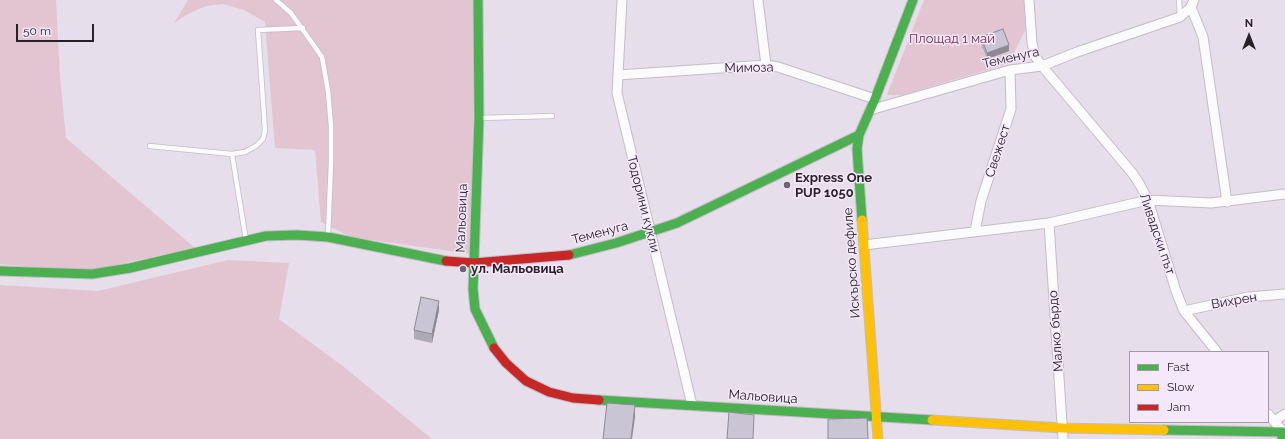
<!DOCTYPE html>
<html>
<head>
<meta charset="utf-8">
<style>
	body { margin:0 }
	#map { position:relative; width:1285px; height:439px; overflow:hidden; background:#e6deea; font-family:Raleway,sans-serif }
	canvas { display:block }
	.legend { position:absolute; left:1129px; top:351px; width:140px; height:72px; box-sizing:border-box; background:#f4e8fb; border:1px solid #a299a7; margin:0; padding:5px 7px; list-style:none; font-size:12px; color:#272229 }
	.legend li { display:flex; align-items:center; gap:8px; height:20px }
	.legend b { width:20px; border:1px solid #a299a7 }
	.north { position:absolute; left:1229px; top:16px; width:40px; height:40px; -webkit-text-stroke:3px #f4e8fb; paint-order:stroke; rotate:0deg; font-size:11px; font-weight:700; line-height:16px; text-align:center; color:#272229 }
	.north::after { content:''; display:block; margin:auto; width:14px; height:18px; background:#272229; clip-path:polygon(50% 0,100% 100%,50% 72%,0 100%) }
	.scale { position:absolute; left:16px; top:24px; width:78px; height:18px; box-sizing:border-box; border:2px solid #272229; border-top:0; padding-left:5px; font-size:12px; line-height:14px; white-space:nowrap; color:#272229; -webkit-text-stroke:3px #f4e8fb; paint-order:stroke }
</style>
</head>
<body>
<div id="map">
<canvas width="1285" height="439"></canvas>
<ul class="legend">
<li><b style="height:5px;background:#4caf50"></b>Fast</li>
<li><b style="height:5px;background:#ffc107"></b>Slow</li>
<li><b style="height:5px;background:#c62828"></b>Jam</li>
</ul>
<div class="north">N</div>
<div class="scale">50 m</div>
</div>
<script>
const ctx = document.querySelector('canvas').getContext('2d');
ctx.lineJoin = 'round';
function fillPath(path, color) {
  ctx.fillStyle = color;
  ctx.fill(path, 'evenodd');
}
function toPath(rows) {
  const path = new Path2D();
  for (const r of rows) {
    path.moveTo(r[0], r[1]);
    for (let i = 2; i < r.length; i += 2) path.lineTo(r[i], r[i + 1]);
  }
  return path;
}
function trace(path, color, width, dash) {
  ctx.strokeStyle = color;
  ctx.lineWidth = width;
  ctx.lineCap = dash ? 'butt' : 'round';
  ctx.setLineDash(dash || []);
  ctx.stroke(path);
}
function label(font, color, halo, rows, align = 'center') {
  ctx.font = font + ' Raleway,sans-serif';
  ctx.lineWidth = 3;
  ctx.setLineDash([]);
  ctx.textBaseline = 'middle';
  ctx.strokeStyle = halo;
  ctx.fillStyle = color;
  for (const [text, x, y, turn = 0] of rows) {
    ctx.save();
    ctx.translate(x, y);
    ctx.rotate((+turn || 0) * Math.PI / 180);
    ctx.textAlign = isNaN(turn) ? turn : align;
    if (halo) ctx.strokeText(text, 0, 0);
    ctx.fillText(text, 0, 0);
    ctx.restore();
  }
}
const green = toPath([
	[0,0,56,0,60,76,66,138,195,248,86,271,0,264],
	[188,0,475,0,471,254,351,237,321,222,315,150,275,148,265,22,244,10,223,4,206,6,190,13,174,23],
	[924,0,1024,0,1026,29,1008,64,902,95,887,95],
	[228,260,289,263,279,319,344,367,432,439,0,439,0,285,98,291]
]);
const lane = toPath([
	[276,0,291,13,322,57,328,91,331,126,331,162,328,235],
	[1179,0,1180,17],
	[481,118,552,116],
	[150,146,232,154],
	[246,240,232,154,245,152,256,146,263,139,265,130,258,30,303,28]
]);
const street = toPath([
	[622,0,617,93,692,405],
	[758,0,766,65],
	[1029,0,1032,43,1035,56,1042,66,1133,174,1140,185,1148,200,1176,291,1184,311,1217,352],
	[1191,7,1203,37,1227,202],
	[618,75,766,65,778,67,875,99],
	[870,110,1010,70,1042,66,1077,52,1180,17,1191,7,1194,0],
	[1049,223,1063,439],
	[975,231,981,201,1011,109,1010,70],
	[864,245,1049,223,1148,200,1211,203,1285,194],
	[1184,311,1248,297,1285,294],
	[1268,414,1285,434],
	[1274,421,1285,414]
]);
const fast = toPath([
	[478,0,479,118,473,289,475,309,494,348],
	[862,220,857,149,859,135,875,99,913,0],
	[569,255,616,243,677,223,859,135],
	[0,271,92,274,130,268,266,236,297,235,328,237,446,261],
	[599,400,932,420],
	[1164,430,1283,432,1282,439]
]);
const slow = toPath([
	[862,220,878,439],
	[932,420,1063,428,1164,430]
]);
const jam = toPath([
	[446,261,474,263,569,255],
	[494,348,506,363,526,381,549,392,573,398,599,400]
]);
const wall = toPath([
	[981,37,1009,51,987,59,981,43],
	[439,310,432,343,414,339,414,330]
]);
const shadedWall = toPath([
	[1009,45,1009,51,987,59,987,53],
	[439,301,439,310,432,343,432,334],
	[635,405,635,417,632,439,631,439]
]);
const building = toPath([
	[1003,29,1009,45,987,53,981,37,1003,29],
	[421,297,439,301,432,334,414,330,421,297],
	[607,403,635,405,631,439,603,439,607,403],
	[729,412,754,415,753,439,727,439,729,412],
	[867,418,868,439,828,439,828,419,867,418]
]);
const markers = [
	[787,185,4,"#6a646d"],
	[463,269,4,"#6a646d"]
];
const parkNames = [
	["Площад 1 май",952,39]
];
const streetNames = [
	["Теменуга",1011,58,-13],
	["Мимоза",749,68,-1],
	["Свежест",998,151,-72],
	["Тодорини кукли",643,204,76],
	["Мальовица",462,218,-88],
	["Теменуга",600,233,-15],
	["Ливадски път",1157,234,71],
	["Искърско дефиле",852,263,-94],
	["Вихрен",1234,301,-10],
	["Малко бърдо",1056,331,-94],
	["Мальовица",763,397,4]
];
const poiNames = [
	["Express One",795,178],
	["PUP 1050",795,193],
	["ул. Мальовица",471,269]
];
fillPath(green, '#e3c5d2');
trace(lane, '#c3bdc6', 6);
trace(street, '#c3bdc6', 11);
trace(fast, '#c3bdc6', 11);
trace(slow, '#c3bdc6', 11);
trace(jam, '#c3bdc6', 11);
trace(lane, '#fbfafc', 4.5);
trace(street, '#fbfafc', 9);
trace(fast, '#4caf50', 9);
trace(slow, '#ffc107', 9);
trace(jam, '#c62828', 9);
fillPath(wall, '#aea9b7');
fillPath(shadedWall, '#8d8a95');
fillPath(building, '#cac5d5');
trace(building, '#8d8a95', 1);
for (const [x, y, r, color] of markers) {
  const dot = new Path2D();
  dot.arc(x, y, r, 0, 2 * Math.PI);
  ctx.fillStyle = color;
  ctx.fill(dot);
  trace(dot, '#f4e8fb', 1.5);
}
label('13px', '#782e49', '#f4e8fb', parkNames);
label('13px', '#272229', '#f4e8fb', streetNames);
label('bold 13px', '#272229', '#f4e8fb', poiNames, 'left');
</script>
</body>
</html>
